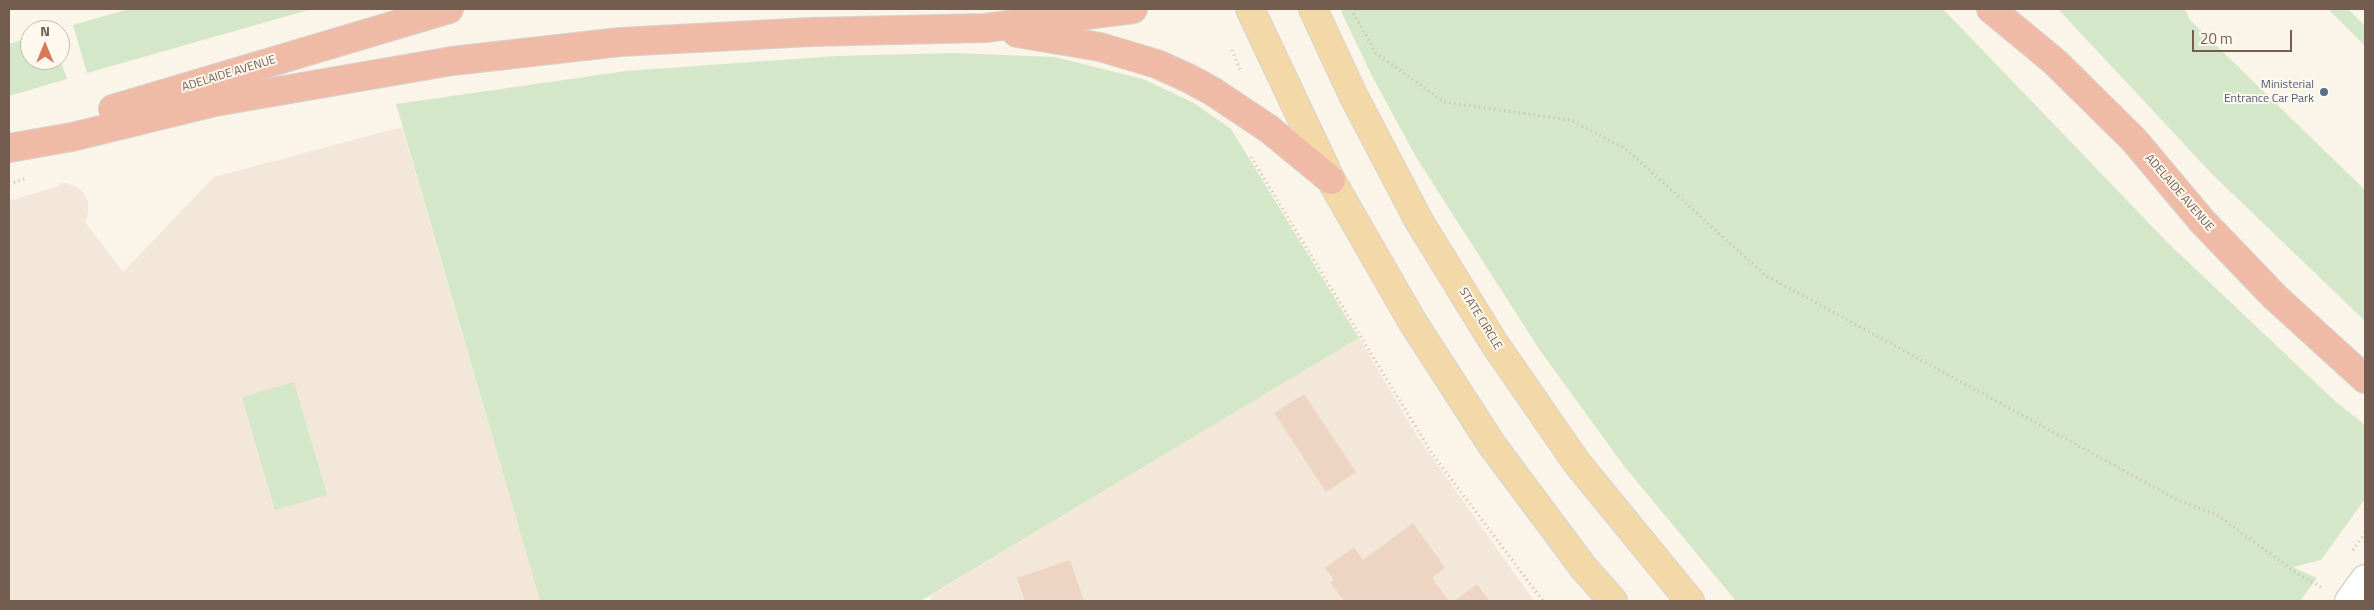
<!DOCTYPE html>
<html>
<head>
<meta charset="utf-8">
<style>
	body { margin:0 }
	#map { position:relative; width:2374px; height:610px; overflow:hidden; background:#fbf4e9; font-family:"Titillium Web",sans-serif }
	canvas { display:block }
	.frame { position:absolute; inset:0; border:10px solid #735d4f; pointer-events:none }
	.north { position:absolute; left:20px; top:20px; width:50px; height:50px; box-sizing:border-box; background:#fef8ef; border:1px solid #c6baaf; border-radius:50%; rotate:0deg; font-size:14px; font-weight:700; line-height:20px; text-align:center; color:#735d4f }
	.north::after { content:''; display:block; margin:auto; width:18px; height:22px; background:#d97959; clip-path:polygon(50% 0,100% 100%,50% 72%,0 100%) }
	.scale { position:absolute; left:2192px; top:30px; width:100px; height:22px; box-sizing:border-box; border:2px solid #735d4f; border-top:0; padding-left:6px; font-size:15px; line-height:18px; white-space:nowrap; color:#735d4f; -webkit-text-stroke:4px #fef8ef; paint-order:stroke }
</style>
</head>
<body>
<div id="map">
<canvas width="2374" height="610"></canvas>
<div class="frame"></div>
<div class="north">N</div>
<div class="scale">20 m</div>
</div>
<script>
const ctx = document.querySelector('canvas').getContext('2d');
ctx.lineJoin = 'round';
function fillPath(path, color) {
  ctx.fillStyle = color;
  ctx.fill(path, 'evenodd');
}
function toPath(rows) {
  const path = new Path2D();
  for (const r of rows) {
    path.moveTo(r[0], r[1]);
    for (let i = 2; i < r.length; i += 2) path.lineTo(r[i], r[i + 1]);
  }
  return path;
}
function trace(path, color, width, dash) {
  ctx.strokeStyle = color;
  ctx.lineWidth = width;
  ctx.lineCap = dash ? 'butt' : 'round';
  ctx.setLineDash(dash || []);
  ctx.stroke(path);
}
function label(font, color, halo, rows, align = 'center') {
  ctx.font = font + ' "Titillium Web",sans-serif';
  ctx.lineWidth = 4;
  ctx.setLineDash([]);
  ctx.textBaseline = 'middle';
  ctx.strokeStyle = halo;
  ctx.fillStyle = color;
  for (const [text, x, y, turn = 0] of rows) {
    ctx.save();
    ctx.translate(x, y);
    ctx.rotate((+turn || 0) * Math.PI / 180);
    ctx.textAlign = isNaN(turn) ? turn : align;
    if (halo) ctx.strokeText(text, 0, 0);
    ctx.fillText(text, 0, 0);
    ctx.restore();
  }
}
const residential = toPath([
	[402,127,540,601,9,601,9,201,59,186,59,184,66,183,77,187,82,191,88,201,88,213,85,222,123,272,214,177],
	[1359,338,1417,436,1534,601,933,601,929,596]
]);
const green = toPath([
	[129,9,312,9,87,73,73,25],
	[1340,9,1943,9,2168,243,2335,401,2365,425,2365,499,2321,560,2293,567,2317,578,2300,601,1736,601,1624,466,1539,349,1416,157,1372,76],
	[2058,9,2185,9,2190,20,2365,190,2365,321,2213,175],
	[2328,9,2348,9,2365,26,2365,46],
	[24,39,30,40,30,60,60,59,67,79,9,96,9,44],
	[953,53,1055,57,1143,79,1194,103,1231,129,1359,338,920,601,540,601,396,104,626,71,837,56],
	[294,382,327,495,275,510,242,397]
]);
const building = toPath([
	[1304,394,1356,472,1326,492,1274,413],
	[1413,523,1445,568,1432,578,1449,601,1344,601,1330,582,1334,580,1325,568,1354,547,1363,560],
	[1070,560,1084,601,1025,601,1017,578],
	[1477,584,1489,601,1454,601]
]);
const path = toPath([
	[1351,9,1376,53,1444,102,1570,120,1626,149,1765,275,2176,499,2217,515,2298,574,2321,587],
	[1232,50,1241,72],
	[1251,157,1433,455,1543,601],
	[9,184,25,179],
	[2353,550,2365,533]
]);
const minor = toPath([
	[2349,601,2365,579]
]);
const major = toPath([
	[1250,9,1331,180,1412,321,1492,445,1583,567,1613,601],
	[1313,9,1353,95,1419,221,1494,343,1577,463,1690,601]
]);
const highway = toPath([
	[1991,9,2055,62,2134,140,2202,221,2275,297,2365,379],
	[1017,33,1100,47,1157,64,1188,78,1212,91,1269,129,1331,180],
	[113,109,449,9],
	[9,148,72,137,215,102,452,61,620,42,811,32,985,28,1133,9]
]);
const markers = [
	[2324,92,5,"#5c6f8a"]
];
const streetNames = [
	["ADELAIDE AVENUE",229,74,-17],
	["ADELAIDE AVENUE",2179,193,49],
	["STATE CIRCLE",1480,319,58]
];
const serviceNames = [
	["Ministerial",2314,85],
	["Entrance Car Park",2314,99]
];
fillPath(residential, '#f2e7d8');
fillPath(green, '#d4e7c8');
fillPath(building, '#eed5c3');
trace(minor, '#ccbdb0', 30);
trace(major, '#d8d2ce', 30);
trace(highway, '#d8d2ce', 30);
trace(path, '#d3b9a6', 3, [1, 4]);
trace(minor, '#fff', 28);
trace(major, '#f3d9a8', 28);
trace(highway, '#efbba6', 28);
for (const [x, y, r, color] of markers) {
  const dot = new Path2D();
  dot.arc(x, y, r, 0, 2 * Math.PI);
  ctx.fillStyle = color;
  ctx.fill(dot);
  trace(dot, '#fef8ef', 2);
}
label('12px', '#735d4f', '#fef8ef', streetNames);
label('12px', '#4e5e75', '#fef8ef', serviceNames, 'right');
</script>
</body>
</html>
